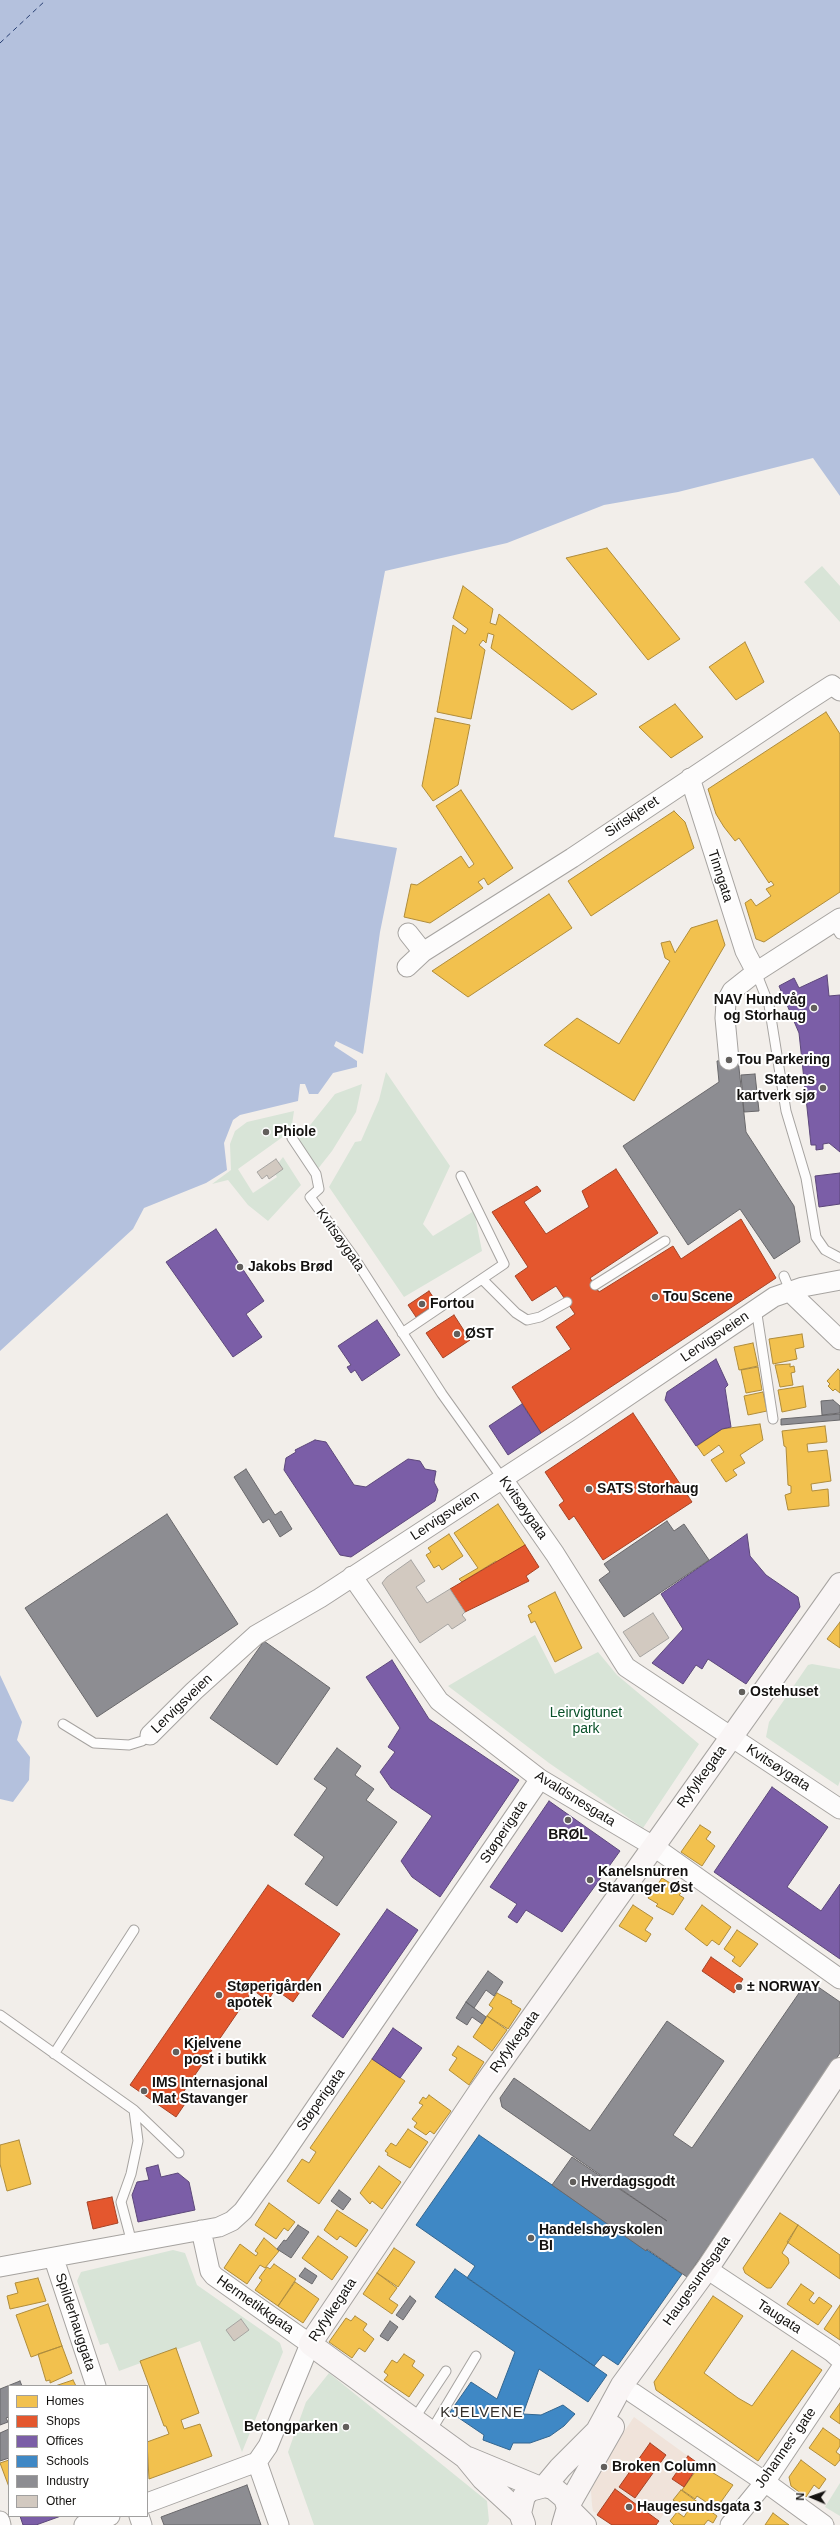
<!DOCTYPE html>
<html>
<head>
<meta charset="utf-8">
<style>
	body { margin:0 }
	#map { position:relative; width:840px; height:2525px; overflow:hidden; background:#f2eeea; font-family:Arial,sans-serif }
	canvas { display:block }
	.legend { position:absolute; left:8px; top:2385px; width:140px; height:132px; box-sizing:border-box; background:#fff; border:1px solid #a1a09f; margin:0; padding:5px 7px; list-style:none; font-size:12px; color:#141210 }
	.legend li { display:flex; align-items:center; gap:8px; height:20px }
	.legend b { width:20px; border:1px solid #a1a09f }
	.north { position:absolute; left:792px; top:2477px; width:40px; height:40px; -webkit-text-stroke:3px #fff; paint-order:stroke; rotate:272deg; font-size:11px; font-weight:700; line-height:16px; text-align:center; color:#141210 }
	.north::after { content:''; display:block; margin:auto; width:14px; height:18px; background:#141210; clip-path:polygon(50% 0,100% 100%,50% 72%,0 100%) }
</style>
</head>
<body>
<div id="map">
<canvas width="840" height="2525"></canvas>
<ul class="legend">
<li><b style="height:11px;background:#f2c14e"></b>Homes</li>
<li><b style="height:11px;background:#e4572e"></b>Shops</li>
<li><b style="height:11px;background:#7b5ea7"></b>Offices</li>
<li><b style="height:11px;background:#3f88c5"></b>Schools</li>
<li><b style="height:11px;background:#8d8d92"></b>Industry</li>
<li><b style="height:11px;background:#d2c9c0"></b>Other</li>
</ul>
<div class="north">N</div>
</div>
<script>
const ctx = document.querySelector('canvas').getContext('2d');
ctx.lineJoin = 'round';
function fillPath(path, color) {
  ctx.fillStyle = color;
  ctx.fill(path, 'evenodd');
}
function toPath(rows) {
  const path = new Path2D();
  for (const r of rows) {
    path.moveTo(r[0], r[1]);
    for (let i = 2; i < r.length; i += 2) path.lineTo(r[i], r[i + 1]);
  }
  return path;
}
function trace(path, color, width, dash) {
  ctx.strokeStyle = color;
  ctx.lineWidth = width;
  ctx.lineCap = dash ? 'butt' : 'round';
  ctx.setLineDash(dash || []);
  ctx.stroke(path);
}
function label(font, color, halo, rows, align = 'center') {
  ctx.font = font + ' Arial,sans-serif';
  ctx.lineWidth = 4;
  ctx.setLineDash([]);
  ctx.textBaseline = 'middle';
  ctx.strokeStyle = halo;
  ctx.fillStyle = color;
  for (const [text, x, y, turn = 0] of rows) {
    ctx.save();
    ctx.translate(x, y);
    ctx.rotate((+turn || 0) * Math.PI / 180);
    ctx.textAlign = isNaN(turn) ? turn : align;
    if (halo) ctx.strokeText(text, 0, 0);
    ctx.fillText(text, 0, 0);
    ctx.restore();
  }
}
const commercial = toPath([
	[634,2417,699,2464,656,2525,612,2525,593,2511,592,2505,591,2491,602,2464]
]);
const green = toPath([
	[822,566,840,586,840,622,804,582],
	[386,1072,450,1166,423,1224,433,1236,474,1211,482,1251,404,1297,329,1187,355,1142,361,1141,379,1100],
	[362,1084,356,1112,332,1151,317,1170,295,1144,335,1094],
	[294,1111,291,1131,238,1169,253,1193,277,1177,273,1170,283,1157,301,1185,268,1221,248,1205,228,1180,212,1184,231,1170,230,1144,235,1131,247,1122],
	[535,1635,555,1674,598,1652,617,1675,699,1744,643,1828,549,1763,448,1686],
	[812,1664,840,1669,840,1781,838,1786,766,1737,769,1722,808,1665],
	[173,2250,185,2253,197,2285,280,2343,283,2352,242,2452,200,2341,119,2371,108,2343,100,2345,77,2281,81,2272],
	[329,2373,487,2501,489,2521,487,2525,314,2525,288,2452,306,2402],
	[840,2483,840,2516,825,2507]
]);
const water = toPath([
	[0,0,840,0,840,496,813,458,678,492,604,505,507,543,385,571,334,837,397,848,380,932,363,1054,336,1041,334,1046,357,1061,357,1067,333,1073,318,1094,309,1094,305,1084,300,1084,298,1101,240,1115,233,1120,224,1143,227,1170,206,1183,144,1208,133,1229,0,1351],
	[0,1675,22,1722,17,1740,30,1757,29,1780,13,1802,0,1799]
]);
const homes = toPath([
	[607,548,680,639,648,660,566,558,607,548],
	[463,586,493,609,490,623,496,625,499,614,597,694,572,710,491,648,494,635,488,633,486,643,483,640,479,645,485,650,471,719,437,712,453,625,465,634,468,629,453,618,463,586],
	[745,642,764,682,736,700,709,667,745,642],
	[675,704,703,737,671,758,639,727,675,704],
	[826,712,840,734,840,892,764,942,756,939,745,903,751,899,756,906,771,896,766,889,774,885,771,881,769,883,739,838,735,841,724,827,716,814,708,789,826,712],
	[435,718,470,725,458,785,433,801,422,786,435,718],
	[461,790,513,868,488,885,484,878,478,882,483,888,430,923,404,917,411,884,417,885,461,856,469,868,474,864,436,806,461,790],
	[674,811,685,822,694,848,591,916,568,881,674,811],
	[549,894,572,928,468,997,432,971,549,894],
	[717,920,725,945,634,1101,544,1045,577,1018,619,1044,670,961,665,958,661,943,670,941,675,953,691,928,717,920],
	[802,1334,804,1347,795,1349,797,1359,773,1364,769,1339,802,1334],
	[753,1343,758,1366,739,1370,734,1347,753,1343],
	[790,1364,790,1367,794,1366,795,1372,791,1373,793,1385,780,1387,775,1365,790,1364],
	[758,1367,762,1390,746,1393,741,1370,758,1367],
	[838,1369,840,1371,840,1393,835,1389,833,1391,828,1386,830,1384,827,1381,838,1369],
	[803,1386,806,1407,782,1412,778,1390,803,1386],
	[763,1392,767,1411,748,1415,744,1396,763,1392],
	[760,1424,763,1440,740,1455,745,1463,733,1470,737,1475,726,1482,711,1460,724,1452,719,1445,704,1456,697,1446,722,1429,760,1424],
	[825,1426,827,1442,807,1444,808,1452,827,1450,831,1481,811,1484,812,1491,828,1489,829,1506,788,1510,785,1495,791,1493,791,1486,788,1485,786,1447,784,1446,782,1431,825,1426],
	[498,1504,525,1545,497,1563,496,1561,462,1582,459,1579,478,1568,454,1533,498,1504],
	[449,1534,463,1556,442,1570,439,1565,434,1568,426,1555,431,1552,428,1548,449,1534],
	[555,1592,582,1648,555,1662,535,1621,531,1623,528,1615,532,1613,528,1606,555,1592],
	[840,1622,840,1648,827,1639,840,1622],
	[700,1825,711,1832,706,1839,715,1846,702,1866,681,1852,700,1825],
	[662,1878,683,1891,679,1895,684,1898,673,1915,656,1906,658,1904,648,1898,662,1878],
	[633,1905,653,1918,645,1930,651,1934,646,1942,619,1926,633,1905],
	[702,1905,731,1927,719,1945,712,1940,707,1946,685,1929,702,1905],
	[737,1930,758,1944,740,1967,732,1961,735,1957,724,1949,737,1930],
	[497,1993,512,2001,511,2003,521,2009,508,2029,487,2016,493,2008,489,2005,497,1993],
	[487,2016,507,2030,492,2051,473,2037,487,2016],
	[458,2046,484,2062,469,2085,449,2070,457,2058,452,2055,458,2046],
	[372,2059,405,2081,319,2204,287,2181,302,2159,309,2163,316,2152,310,2148,372,2059],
	[429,2095,451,2111,434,2134,430,2131,426,2135,414,2127,417,2123,412,2119,423,2105,419,2103,423,2097,426,2099,429,2095],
	[408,2129,428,2142,410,2168,387,2155,388,2153,385,2151,391,2143,396,2146,408,2129],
	[19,2140,31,2184,7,2191,0,2164,0,2145,19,2140],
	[379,2166,401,2182,382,2209,372,2201,370,2204,360,2193,379,2166],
	[269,2203,295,2222,288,2231,284,2228,276,2239,255,2225,269,2203],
	[337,2210,368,2230,356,2247,340,2236,337,2240,324,2230,337,2210],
	[780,2213,798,2225,782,2253,788,2258,789,2263,771,2288,767,2288,745,2273,743,2268,780,2213],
	[798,2225,840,2255,840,2279,787,2242,798,2225],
	[318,2236,348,2257,332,2280,302,2258,318,2236],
	[264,2238,279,2251,265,2268,260,2265,247,2284,224,2268,240,2244,256,2256,258,2253,255,2251,264,2238],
	[394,2248,415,2262,398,2287,377,2273,394,2248],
	[274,2264,296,2279,278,2306,255,2290,262,2280,259,2278,267,2267,270,2269,274,2264],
	[377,2273,397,2288,389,2299,398,2305,392,2314,363,2294,377,2273],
	[38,2278,46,2301,10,2309,7,2296,18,2293,15,2283,38,2278],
	[295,2282,319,2299,303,2323,278,2306,295,2282],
	[801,2284,814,2293,809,2300,814,2304,819,2297,832,2306,818,2325,787,2304,801,2284],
	[713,2296,743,2316,704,2373,738,2398,752,2406,792,2350,822,2370,758,2461,656,2390,654,2382,713,2296],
	[48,2304,62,2346,31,2357,16,2315,48,2304],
	[840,2305,840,2340,824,2329,840,2305],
	[355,2316,367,2324,363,2330,374,2339,365,2352,359,2348,352,2358,329,2342,346,2318,351,2321,355,2316],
	[62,2346,72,2373,50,2383,50,2380,46,2381,38,2354,62,2346],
	[176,2348,199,2413,181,2420,184,2429,200,2424,212,2456,149,2479,147,2442,169,2434,166,2426,164,2426,140,2361,176,2348],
	[404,2354,415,2361,412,2366,424,2375,409,2397,384,2380,388,2375,384,2372,392,2360,397,2363,404,2354],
	[73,2380,76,2386,55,2386,73,2380],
	[840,2403,840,2424,830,2417,840,2403],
	[823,2428,840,2440,840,2446,836,2452,840,2455,840,2460,835,2466,809,2448,823,2428],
	[9,2460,9,2487,0,2463,9,2460],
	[801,2460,826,2479,819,2489,814,2485,806,2497,791,2486,789,2477,801,2460],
	[700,2465,733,2485,718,2506,711,2501,709,2504,697,2496,695,2499,682,2490,700,2465],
	[681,2490,717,2516,713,2523,708,2520,704,2525,674,2525,670,2521,677,2512,684,2517,690,2507,684,2503,682,2506,673,2500,681,2490],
	[773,2513,789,2525,765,2525,773,2513]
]);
const shops = toPath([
	[616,1169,658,1233,590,1278,599,1292,673,1246,681,1259,741,1219,776,1278,541,1433,512,1387,571,1349,556,1327,575,1314,556,1286,532,1301,515,1276,528,1267,492,1212,537,1186,541,1191,524,1202,546,1234,589,1207,582,1191,616,1169],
	[429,1291,437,1303,416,1317,408,1305,429,1291],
	[454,1315,470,1340,443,1358,426,1333,454,1315],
	[633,1413,692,1502,603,1560,574,1516,569,1520,559,1505,564,1501,545,1472,633,1413],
	[525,1545,539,1567,526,1576,529,1581,465,1612,450,1589,525,1545],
	[268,1885,340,1934,293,2002,275,1989,268,2001,253,1990,184,2091,191,2095,176,2117,130,2085,268,1885],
	[711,1957,743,1979,734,1993,702,1971,711,1957],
	[112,2197,118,2223,93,2229,87,2202,112,2197],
	[650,2443,666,2455,635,2498,619,2487,650,2443],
	[688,2456,699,2464,684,2487,672,2479,688,2456],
	[615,2489,659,2521,656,2525,612,2525,597,2515,615,2489]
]);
const offices = toPath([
	[827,975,829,996,840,995,840,1152,829,1143,823,1144,823,1149,816,1150,816,1145,811,1145,799,1033,779,986,794,978,799,988,827,975],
	[840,1173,840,1204,819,1207,815,1176,840,1173],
	[216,1229,264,1301,246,1314,262,1337,233,1357,166,1262,216,1229],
	[377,1320,400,1355,362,1381,355,1370,351,1373,347,1367,351,1365,338,1346,377,1320],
	[716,1359,728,1385,725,1388,731,1427,722,1429,696,1446,665,1400,667,1392,716,1359],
	[522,1404,541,1433,508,1455,489,1426,522,1404],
	[315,1440,326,1442,354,1485,366,1487,408,1459,420,1461,425,1469,436,1471,434,1482,438,1490,435,1501,351,1557,340,1555,284,1470,286,1458,296,1452,295,1450,315,1440],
	[747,1534,750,1556,766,1575,798,1597,800,1607,746,1684,708,1659,702,1669,696,1665,683,1684,652,1663,683,1629,661,1594,747,1534],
	[392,1660,429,1719,519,1780,440,1897,412,1877,401,1861,432,1816,391,1788,380,1772,395,1752,388,1747,400,1728,366,1677,392,1660],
	[772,1787,828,1827,787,1887,821,1911,840,1884,840,1959,714,1872,772,1787],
	[549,1801,620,1851,562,1932,526,1910,517,1923,508,1917,517,1904,490,1887,549,1801],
	[387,1909,418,1930,343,2038,312,2016,387,1909],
	[393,2028,422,2048,400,2078,372,2059,393,2028],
	[158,2165,161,2177,178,2173,189,2182,195,2210,138,2222,132,2195,137,2182,149,2180,146,2168,158,2165],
	[20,2516,61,2516,36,2525,23,2525,20,2516]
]);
const schools = toPath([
	[479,2135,682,2274,618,2365,603,2355,594,2366,467,2278,475,2266,416,2225,479,2135],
	[455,2269,607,2375,588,2402,539,2369,523,2414,541,2415,563,2405,575,2414,564,2426,550,2436,530,2443,513,2443,510,2450,483,2440,484,2435,450,2412,471,2382,497,2399,515,2352,435,2297,455,2269]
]);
const industry = toPath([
	[738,1059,746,1132,794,1206,800,1242,774,1259,740,1209,688,1245,623,1146,719,1082,717,1061,738,1059],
	[755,1074,759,1111,744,1112,741,1075,755,1074],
	[833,1400,840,1406,840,1413,822,1415,821,1401,833,1400],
	[840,1414,840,1420,781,1425,781,1419,840,1414],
	[246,1469,275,1515,281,1511,292,1529,280,1537,269,1519,263,1523,234,1477,246,1469],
	[167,1514,238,1624,97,1717,25,1608,167,1514],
	[667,1521,674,1531,684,1524,709,1560,624,1617,599,1580,610,1572,604,1564,667,1521],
	[264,1641,330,1688,277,1765,210,1718,264,1641],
	[337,1748,361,1766,355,1775,374,1789,366,1800,397,1822,337,1906,305,1884,324,1857,294,1835,327,1788,314,1779,337,1748],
	[488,1971,503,1982,494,1996,486,1990,474,2008,466,2002,488,1971],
	[808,1980,840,2002,840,2053,687,2277,647,2249,646,2251,552,2185,572,2157,667,2221,502,2107,500,2098,514,2078,590,2131,667,2021,724,2061,673,2135,692,2148,808,1980],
	[466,2002,486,2017,482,2024,472,2017,467,2025,456,2018,466,2002],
	[339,2190,351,2199,343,2210,331,2201,339,2190],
	[298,2225,309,2232,291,2258,277,2249,284,2240,286,2241,298,2225],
	[305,2268,317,2276,312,2284,299,2276,305,2268],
	[410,2296,416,2301,403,2320,396,2315,410,2296],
	[390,2321,398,2327,388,2341,380,2336,390,2321],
	[20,2381,22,2386,9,2386,9,2417,6,2418,8,2422,0,2425,0,2389,20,2381],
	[9,2429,9,2458,0,2461,0,2433,9,2429],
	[247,2485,261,2525,164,2525,161,2517,247,2485]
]);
const ferry = toPath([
	[0,43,46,0]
]);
const building = toPath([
	[276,1159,283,1169,269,1179,267,1175,262,1179,257,1172,276,1159],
	[411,1560,425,1581,416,1587,427,1603,450,1589,465,1612,462,1615,466,1620,452,1629,448,1624,420,1643,382,1583,387,1577,411,1560],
	[653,1613,669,1638,640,1657,623,1632,653,1613],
	[241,2319,249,2330,234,2341,226,2330,241,2319]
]);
const lane = toPath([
	[833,923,840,934],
	[756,972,769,1005,786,1111,806,1178,816,1237,825,1250,840,1258],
	[292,1138,316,1174,319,1189,310,1197,353,1256,442,1394,502,1478],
	[784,1276,791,1293],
	[483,1280,516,1313,527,1320,540,1317,567,1302],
	[595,1285,665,1241],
	[756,1308,773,1419],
	[402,1333,504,1264,461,1176],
	[63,1724,94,1743,129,1745,142,1741,150,1735],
	[0,2015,134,2110,179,2153],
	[54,2054,134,1930],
	[132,2243,121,2202,131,2174,138,2141,134,2110],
	[414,2419,446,2371],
	[431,2431,476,2356]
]);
const street = toPath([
	[690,778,745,951,756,972],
	[408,933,423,952],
	[407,967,423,952,572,858,801,705,832,685,840,691],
	[729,1060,725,1018,726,1002,732,991,756,972,840,918],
	[791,1293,840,1340],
	[502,1478,555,1554,626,1667,840,1809],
	[352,1576,439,1701,540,1779,653,1846,840,1979],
	[150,1735,194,1691,256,1635,320,1598,579,1429,774,1297,803,1287,840,1280],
	[201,2230,210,2271,214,2276,310,2344,268,2446,257,2462],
	[54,2259,96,2386],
	[0,2267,219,2227,232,2221,243,2211,279,2161,540,1779],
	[716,2275,832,2352,840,2359],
	[633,2393,765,2482,824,2525],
	[257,2462,279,2525],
	[147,2503,257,2462],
	[139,2516,142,2525],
	[0,2521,1,2525],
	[84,2525,110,2516],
	[730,2525,765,2482,840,2370]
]);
const secondary = toPath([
	[468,2458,538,2487],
	[545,2486,560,2468,597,2431,622,2385,707,2269,840,2069],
	[568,2506,613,2427],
	[568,2508,585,2525],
	[520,2513,483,2479,465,2457,310,2344,480,2091,840,1584],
	[524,2524,520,2513,524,2496,530,2490,545,2486,553,2488,565,2498,568,2508,563,2525]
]);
const markers = [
	[814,1008,4,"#625f5c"],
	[729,1060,4,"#625f5c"],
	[823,1088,4,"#625f5c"],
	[266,1132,4,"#625f5c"],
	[240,1267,4,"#625f5c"],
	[655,1297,4,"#625f5c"],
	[422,1304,4,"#625f5c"],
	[457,1334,4,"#625f5c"],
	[589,1489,4,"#625f5c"],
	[742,1692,4,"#625f5c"],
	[568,1820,4,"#625f5c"],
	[590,1880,4,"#625f5c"],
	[739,1987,4,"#625f5c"],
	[219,1995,4,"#625f5c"],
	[176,2052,4,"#625f5c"],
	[144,2091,4,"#625f5c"],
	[573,2182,4,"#625f5c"],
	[531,2238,4,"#625f5c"],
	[346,2427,4,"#625f5c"],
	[604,2467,4,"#625f5c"],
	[629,2507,4,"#625f5c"]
];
const streetNames = [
	["Siriskjeret",632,817,-34],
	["Tinngata",720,876,72],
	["Kvitsøygata",340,1240,55],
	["Lervigsveien",715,1337,-34],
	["Kvitsøygata",523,1508,55],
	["Lervigsveien",445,1516,-33],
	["Lervigsveien",182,1704,-44],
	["Kvitsøygata",778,1768,33],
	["Ryfylkegata",702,1777,-54],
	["Avaldsnesgata",575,1799,32],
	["Støperigata",504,1832,-56],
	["Ryfylkegata",515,2042,-54],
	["Støperigata",321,2100,-55],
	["Haugesundsgata",697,2281,-55],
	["Hermetikkgata",255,2305,35],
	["Ryfylkegata",333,2310,-56],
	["Taugata",779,2317,33],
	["Spilderhauggata",75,2322,72],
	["Johannes' gate",786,2448,-55]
];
const poiNames = [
	["NAV Hundvåg",806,1000,"right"],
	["og Storhaug",806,1016,"right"],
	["Tou Parkering",737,1060],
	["Statens",815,1080,"right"],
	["kartverk sjø",815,1096,"right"],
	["Phiole",274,1132],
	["Jakobs Brød",248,1267],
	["Tou Scene",663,1297],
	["Fortou",430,1304],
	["ØST",465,1334],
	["SATS Storhaug",597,1489],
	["Ostehuset",750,1692],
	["BRØL",568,1835,"center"],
	["Kanelsnurren",598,1872],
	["Stavanger Øst",598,1888],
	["Støperigården",227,1987],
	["apotek",227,2003],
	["± NORWAY",747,1987],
	["Kjelvene",184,2044],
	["post i butikk",184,2060],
	["IMS Internasjonal",152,2083],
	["Mat Stavanger",152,2099],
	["Hverdagsgodt",581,2182],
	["Handelshøyskolen",539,2230],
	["BI",539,2246],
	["Betongparken",338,2427,"right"],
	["Broken Column",612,2467],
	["Haugesundsgata 3",637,2507]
];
const parkNames = [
	["Leirvigtunet",586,1713],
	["park",586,1729]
];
const neighbourhoodNames = [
	["KJELVENE",482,2413]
];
fillPath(commercial, '#f0e3da');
fillPath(green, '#d8e4d7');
fillPath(water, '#b4c1dd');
fillPath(homes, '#f2c14e');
trace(homes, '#af8c3b', 1);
fillPath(shops, '#e4572e');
trace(shops, '#a64225', 1);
fillPath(offices, '#7b5ea7');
trace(offices, '#5c477a', 1);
fillPath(schools, '#3f88c5');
trace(schools, '#32658f', 1);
fillPath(industry, '#8d8d92');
trace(industry, '#69686b', 1);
trace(ferry, '#263d71', 1, [5, 4]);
fillPath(building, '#d2c9c0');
trace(building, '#a6a4a1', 1);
trace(lane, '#a6a3a0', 11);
trace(street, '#a6a3a0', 21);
trace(secondary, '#a6a3a0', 24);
trace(lane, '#fdfcfc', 9);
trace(street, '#fdfcfc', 19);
trace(secondary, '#f9f5f5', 22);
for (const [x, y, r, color] of markers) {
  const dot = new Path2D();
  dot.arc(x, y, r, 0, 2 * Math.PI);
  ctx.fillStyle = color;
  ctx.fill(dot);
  trace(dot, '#fff', 1.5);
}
label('14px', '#141210', '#fff', streetNames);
label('bold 14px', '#141210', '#fff', poiNames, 'left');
label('14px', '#095129', '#fff', parkNames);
ctx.letterSpacing = '1px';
label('15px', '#35302b', '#fff', neighbourhoodNames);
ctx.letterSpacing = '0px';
</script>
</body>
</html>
